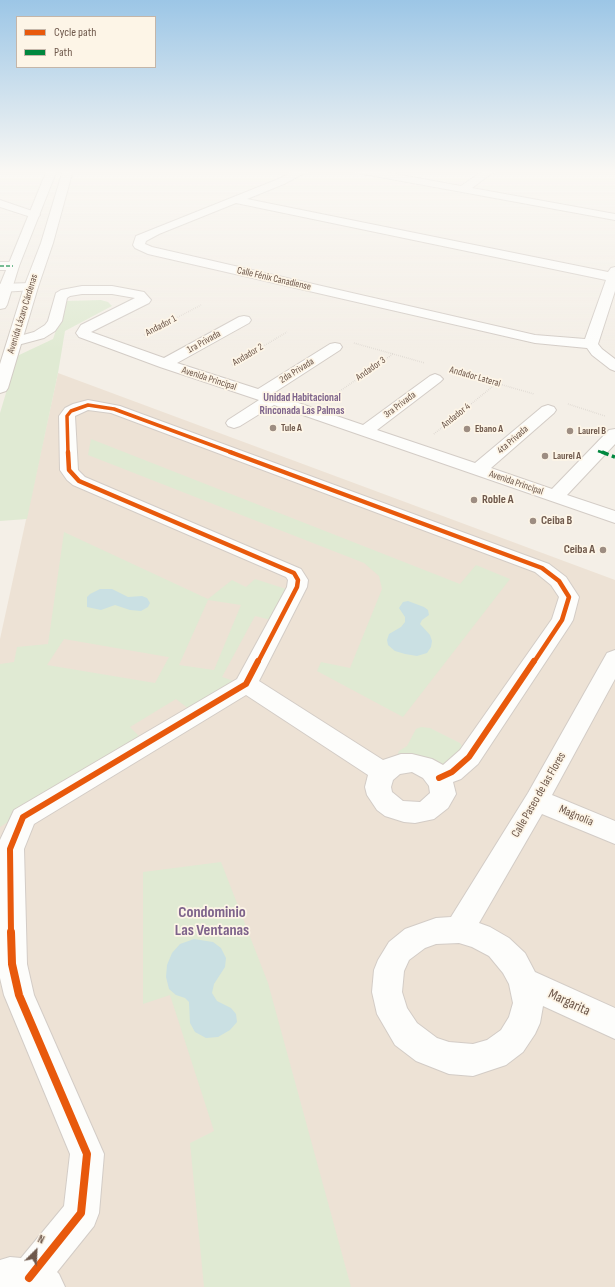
<!DOCTYPE html>
<html>
<head>
<meta charset="utf-8">
<style>
	body { margin:0 }
	#map { position:relative; width:615px; height:1287px; overflow:hidden; background:#f4efe7; font-family:"Sofia Sans Condensed",sans-serif }
	canvas { display:block }
	.legend { position:absolute; left:16px; top:16px; width:140px; height:52px; box-sizing:border-box; background:#fdf5e7; border:1px solid #c4b6a9; margin:0; padding:5px 7px; list-style:none; font-size:12px; color:#6e584b }
	.legend li { display:flex; align-items:center; gap:8px; height:20px }
	.legend b { width:20px; border:1px solid #c4b6a9 }
	.north { position:absolute; left:16px; top:1231px; width:40px; height:40px; -webkit-text-stroke:3px #fdf5e7; paint-order:stroke; rotate:24deg; font-size:11px; font-weight:700; line-height:16px; text-align:center; color:#6e584b }
	.north::after { content:''; display:block; margin:auto; width:14px; height:18px; background:#6e584b; clip-path:polygon(50% 0,100% 100%,50% 72%,0 100%) }
</style>
</head>
<body>
<div id="map">
<canvas width="615" height="1287"></canvas>
<ul class="legend">
<li><b style="height:5px;background:#e8590c"></b>Cycle path</li>
<li><b style="height:5px;background:#00873e"></b>Path</li>
</ul>
<div class="north">N</div>
</div>
<script>
const ctx = document.querySelector('canvas').getContext('2d');
ctx.lineJoin = 'round';
function fillPath(path, color) {
  ctx.fillStyle = color;
  ctx.fill(path, 'evenodd');
}
function toPath(rows) {
  const path = new Path2D();
  for (const r of rows) {
    path.moveTo(r[0], r[1]);
    for (let i = 2; i < r.length; i += 2) path.lineTo(r[i], r[i + 1]);
  }
  return path;
}
function trace(path, color, width, dash) {
  ctx.strokeStyle = color;
  ctx.lineWidth = width;
  ctx.lineCap = dash ? 'butt' : 'round';
  ctx.setLineDash(dash || []);
  ctx.stroke(path);
}
function label(font, color, halo, rows, align = 'center') {
  ctx.font = font + ' "Sofia Sans Condensed",sans-serif';
  ctx.lineWidth = 3.5;
  ctx.setLineDash([]);
  ctx.textBaseline = 'middle';
  ctx.strokeStyle = halo;
  ctx.fillStyle = color;
  for (const [text, x, y, turn = 0] of rows) {
    ctx.save();
    ctx.translate(x, y);
    ctx.rotate((+turn || 0) * Math.PI / 180);
    ctx.textAlign = isNaN(turn) ? turn : align;
    if (halo) ctx.strokeText(text, 0, 0);
    ctx.fillText(text, 0, 0);
    ctx.restore();
  }
}
const residential = toPath([
	[58,373,615,580,615,1287,0,1287,0,639]
]);
const green = toPath([
	[101,300,108,302,112,306,65,331,58,373,27,519,0,521,0,413,17,356,53,339,66,301],
	[91,439,460,584,476,565,510,579,403,717,317,671,321,662,350,668,382,589,379,576,364,563,88,455],
	[64,532,208,599,232,580,246,587,255,579,286,589,271,620,255,616,222,677,237,682,190,710,176,699,130,727,142,739,0,827,0,664,14,662,17,647,48,644],
	[208,600,241,605,214,670,179,665],
	[64,639,168,657,169,657,155,683,47,665],
	[421,727,430,728,460,743,463,748,447,766,437,766,397,756,399,751,407,746,416,729],
	[221,862,268,983,351,1287,204,1287,190,1143,214,1131,170,995,143,1004,143,872]
]);
const water = toPath([
	[100,589,112,589,128,597,142,596,147,598,150,603,148,607,141,611,130,610,115,605,101,610,87,607,87,597,90,594],
	[408,601,424,607,428,610,429,615,422,620,420,624,430,635,432,641,431,647,427,653,417,656,405,654,395,651,388,645,387,640,389,634,401,627,405,622,405,617,399,608,403,602],
	[194,939,213,942,221,948,226,958,225,967,214,984,212,993,217,1001,231,1008,236,1014,237,1022,230,1030,218,1037,206,1038,195,1032,190,1023,189,1002,185,998,176,995,169,989,166,977,167,965,172,953,180,944]
]);
const path = toPath([
	[144,335,201,305],
	[354,343,425,363],
	[232,365,287,332],
	[454,371,534,394],
	[330,398,393,354],
	[568,404,605,416],
	[434,434,497,383]
]);
const street = toPath([
	[297,170,310,170,284,184,247,199,608,272,611,268,615,267,615,291,598,344,602,349,615,359,615,371,610,369,592,355,587,348,535,343,148,254,135,248,133,245,136,236,276,180,297,170],
	[236,203,606,280,585,339,535,335,152,247,145,244,146,241,159,234,236,203],
	[353,170,374,170,461,186,484,170,496,170,472,188,615,214,615,220,358,173,353,170],
	[0,200,38,213,40,215,38,217,34,218,0,207,0,200],
	[0,262,13,262,17,263,19,266,17,269,13,270,0,270,0,262],
	[31,283,36,284,38,287,36,290,0,292,0,284,31,283],
	[82,286,112,286,144,292,151,300,149,303,91,332,164,358,239,317,244,316,249,317,251,320,249,323,177,363,258,389,330,344,335,343,340,344,342,347,340,350,272,394,363,425,430,376,435,374,440,376,443,379,440,382,377,430,475,463,542,407,548,405,554,407,556,410,554,413,491,468,552,489,609,430,615,429,615,444,567,495,615,511,615,523,274,405,240,426,234,428,228,426,226,423,228,420,259,400,160,367,79,337,76,333,81,325,135,298,112,294,82,294,70,296,67,298,62,321,55,331,44,338,14,346,9,345,7,342,9,339,34,332,45,325,48,321,56,293,61,290,82,286],
	[88,400,120,406,549,564,566,577,579,597,573,620,570,625,478,764,461,779,453,782,456,794,448,808,434,819,415,823,404,822,385,816,377,810,367,795,365,787,368,775,246,695,34,824,24,849,27,964,34,995,104,1154,99,1213,94,1226,57,1272,59,1274,65,1287,0,1287,0,1260,10,1257,21,1258,64,1206,70,1154,4,995,0,978,0,840,14,810,237,679,287,587,288,580,286,577,73,485,67,480,60,470,59,416,65,408,73,404,88,400],
	[88,410,111,413,535,572,551,585,559,597,552,619,460,750,443,765,432,759,412,754,401,754,383,760,259,681,307,587,308,580,301,569,85,477,78,470,75,416,88,410],
	[412,772,423,778,429,786,430,793,420,802,403,801,392,792,391,787,393,780,400,774,412,772],
	[615,650,615,679,552,795,615,821,615,844,542,814,479,923,490,927,509,938,525,953,535,972,615,1008,615,1039,543,1006,540,1023,535,1034,523,1052,506,1065,473,1076,449,1074,416,1061,395,1045,377,1014,372,992,374,970,378,960,389,942,405,929,436,918,451,917,528,793,607,653,615,650],
	[459,943,472,947,489,956,503,973,509,984,513,1003,509,1017,501,1030,487,1040,473,1044,449,1042,437,1038,417,1023,407,1008,402,992,404,971,409,960,425,948,436,944,459,943]
]);
const secondary = toPath([
	[47,170,57,170,19,266,7,305,5,308,0,309,0,285,47,170],
	[63,170,73,170,53,243,38,287,8,388,6,391,0,393,0,364,24,287,41,243,63,170]
]);
const quietFar2 = toPath([
	[0,266,13,266]
]);
const quietFar1 = toPath([
	[598,451,604,453]
]);
const quiet = toPath([
	[602,452,615,457]
]);
const cyclewayFar3 = toPath([
	[68,453,67,416,71,411,88,405,114,409,233,453]
]);
const cyclewayFar2 = toPath([
	[68,452,69,470,79,481,294,573,298,580,297,587,258,662],
	[230,452,542,568,559,581,569,597,562,620,534,662]
]);
const cyclewayFar1 = toPath([
	[439,778,452,772,469,757,534,661],
	[11,933,10,849,23,817,246,684,258,661]
]);
const cycleway = toPath([
	[11,932,12,964,19,995,87,1154,81,1213,29,1278]
]);
const markers = [
	[273,428,4,"#9d8d82"],
	[467,429,4,"#9d8d82"],
	[570,431,4,"#9d8d82"],
	[545,456,4,"#9d8d82"],
	[474,500,4,"#9d8d82"],
	[533,521,4,"#9d8d82"],
	[603,550,4,"#9d8d82"]
];
const farStreetnames = [
	["Calle Fénix Canadiense",274,279,13],
	["Avenida Lázaro Cárdenas",23,314,-73],
	["Andador 1",161,326,-28],
	["1ra Privada",204,342,-29],
	["Andador 2",248,355,-31],
	["Andador 3",371,369,-35],
	["2da Privada",297,371,-32],
	["Andador Lateral",475,377,16],
	["Avenida Principal",209,379,18],
	["3ra Privada",400,405,-37],
	["Andador 4",456,416,-39],
	["4ta Privada",513,440,-41],
	["Avenida Principal",516,483,19]
];
const farPoinames = [
	["Tule A",281,428],
	["Ebano A",475,429],
	["Laurel B",578,431],
	["Laurel A",553,456]
];
const farNeighbourhoodnames = [
	["Unidad Habitacional",302,398],
	["Rinconada Las Palmas",302,411]
];
const poiNames = [
	["Roble A",482,500],
	["Ceiba B",541,521],
	["Ceiba A",595,550,"right"]
];
const streetNames = [
	["Calle Paseo de las Flores",539,795,-60],
	["Magnolia",576,816,23]
];
const nearStreetnames = [
	["Margarita",569,1003,25]
];
const nearNeighbourhoodnames = [
	["Condominio",212,913],
	["Las Ventanas",212,931]
];
fillPath(residential, '#ede2d5');
fillPath(green, '#e0ead3');
fillPath(water, '#cae0e3');
trace(street, '#d3ccc6', 2);
trace(secondary, '#d2cbc4', 2);
trace(path, '#d5cfc9', 1.5, [0.5, 1.5]);
fillPath(street, '#fdfdfb');
fillPath(secondary, '#fdfdfb');
trace(quietFar2, '#00873e', 2, [4, 2]);
trace(quietFar1, '#00873e', 2.5, [5.5, 2.5]);
trace(quiet, '#00873e', 3.5, [7, 3.5]);
trace(cyclewayFar3, '#e8590c', 3.5);
trace(cyclewayFar2, '#e8590c', 4.5);
trace(cyclewayFar1, '#e8590c', 6);
trace(cycleway, '#e8590c', 8);
const sky = ctx.createLinearGradient(0, 0, 0, 350);
sky.addColorStop(0, '#9cc6e6');
sky.addColorStop(0.49, '#faf8f4');
sky.addColorStop(1, '#faf8f400');
ctx.fillStyle = sky;
ctx.fillRect(0, 0, 615, 350);
for (const [x, y, r, color] of markers) {
  const dot = new Path2D();
  dot.arc(x, y, r, 0, 2 * Math.PI);
  ctx.fillStyle = color;
  ctx.fill(dot);
  trace(dot, '#fdf5e7', 1.5);
}
label('10px', '#6e584b', '#fdf5e7', farStreetnames);
label('bold 10px', '#6e584b', '#fdf5e7', farPoinames, 'left');
label('bold 11px', '#7d638b', '#fdf5e7', farNeighbourhoodnames);
label('bold 12px', '#6e584b', '#fdf5e7', poiNames, 'left');
label('12px', '#6e584b', '#fdf5e7', streetNames);
label('14px', '#6e584b', '#fdf5e7', nearStreetnames);
label('bold 16px', '#7d638b', '#fdf5e7', nearNeighbourhoodnames);
</script>
</body>
</html>
